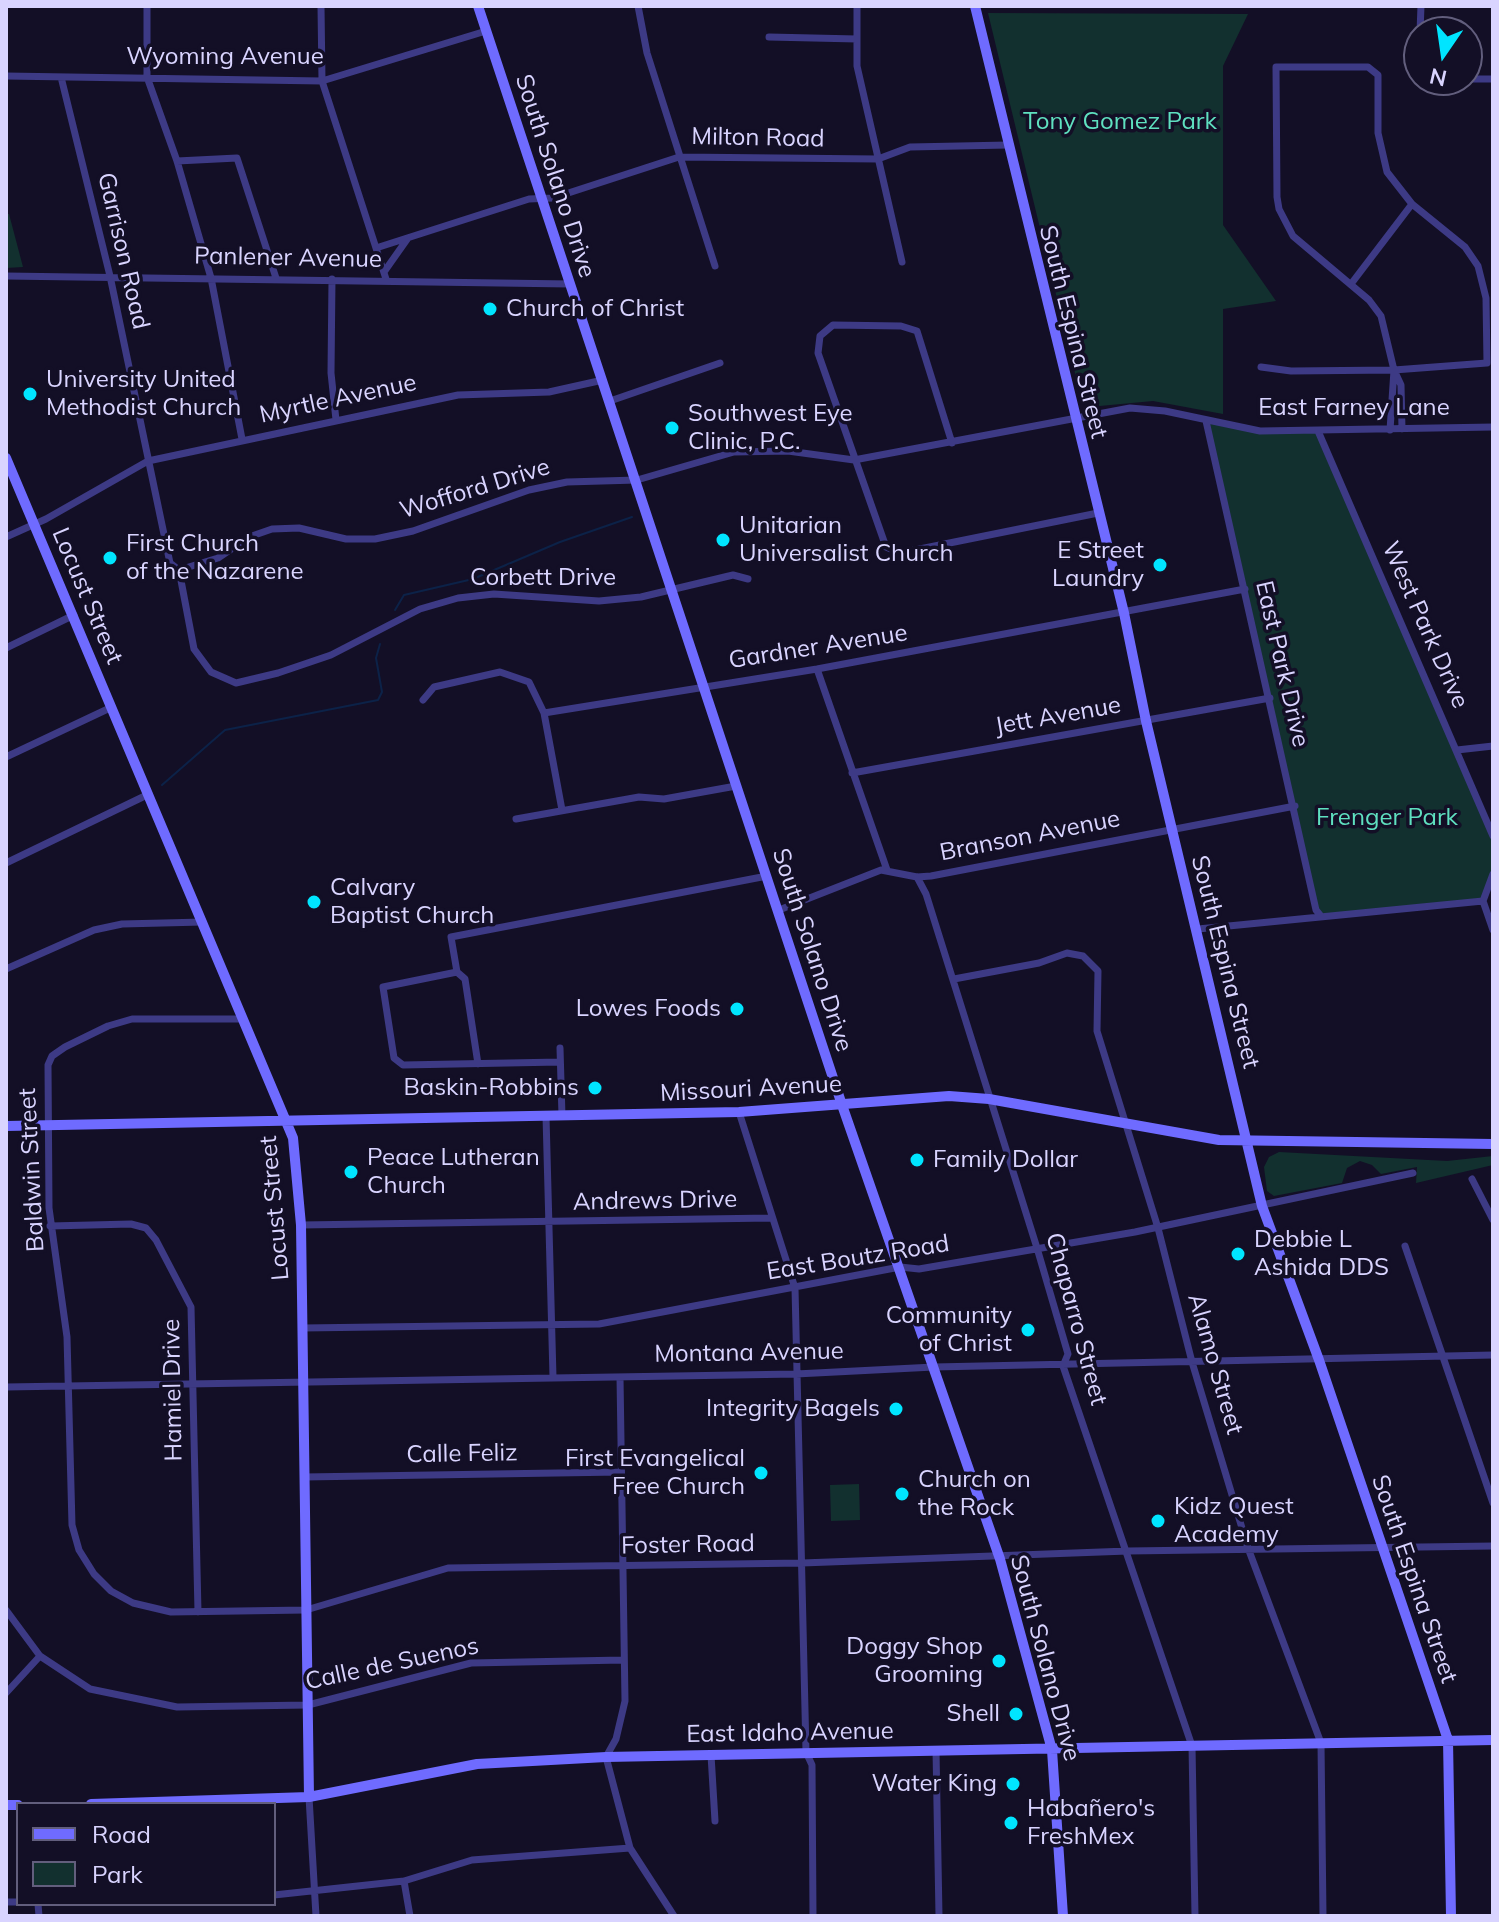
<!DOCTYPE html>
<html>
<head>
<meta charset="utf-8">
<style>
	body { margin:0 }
	#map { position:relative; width:1499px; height:1922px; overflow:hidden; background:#130f26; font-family:Mulish,sans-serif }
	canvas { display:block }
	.frame { position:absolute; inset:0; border:8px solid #d9d4ff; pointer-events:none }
	.legend { position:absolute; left:16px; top:1802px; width:260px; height:104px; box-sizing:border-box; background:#130f26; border:2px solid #625e7d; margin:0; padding:10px 14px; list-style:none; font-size:24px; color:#d9d4ff }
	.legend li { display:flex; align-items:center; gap:16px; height:40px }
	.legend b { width:40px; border:2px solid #625e7d }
	.north { position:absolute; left:1403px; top:16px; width:80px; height:80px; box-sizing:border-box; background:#130f26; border:2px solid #625e7d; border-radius:50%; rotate:193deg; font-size:22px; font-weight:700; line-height:32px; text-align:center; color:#d9d4ff }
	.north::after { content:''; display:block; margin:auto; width:28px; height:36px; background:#00e5ff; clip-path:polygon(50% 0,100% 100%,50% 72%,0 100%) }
</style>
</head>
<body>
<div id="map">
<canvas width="1499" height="1922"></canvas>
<div class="frame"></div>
<ul class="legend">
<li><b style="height:10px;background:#6f6bff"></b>Road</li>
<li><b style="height:22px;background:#12302f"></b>Park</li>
</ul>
<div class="north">N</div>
</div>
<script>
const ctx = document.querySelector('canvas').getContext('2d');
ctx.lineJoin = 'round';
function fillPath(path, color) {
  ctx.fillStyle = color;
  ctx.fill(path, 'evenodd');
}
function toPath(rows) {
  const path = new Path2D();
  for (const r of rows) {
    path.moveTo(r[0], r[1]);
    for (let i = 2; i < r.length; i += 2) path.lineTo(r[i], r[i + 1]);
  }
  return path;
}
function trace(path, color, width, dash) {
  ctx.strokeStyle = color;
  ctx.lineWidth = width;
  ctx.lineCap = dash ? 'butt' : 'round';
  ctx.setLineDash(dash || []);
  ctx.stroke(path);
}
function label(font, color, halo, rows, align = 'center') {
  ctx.font = font + ' Mulish,sans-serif';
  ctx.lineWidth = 7;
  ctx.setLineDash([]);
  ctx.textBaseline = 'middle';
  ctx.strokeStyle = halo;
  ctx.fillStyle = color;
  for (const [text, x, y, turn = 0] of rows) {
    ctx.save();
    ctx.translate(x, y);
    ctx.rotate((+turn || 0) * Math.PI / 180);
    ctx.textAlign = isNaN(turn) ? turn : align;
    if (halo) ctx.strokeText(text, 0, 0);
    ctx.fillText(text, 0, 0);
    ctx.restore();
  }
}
const green = toPath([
	[988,13,1248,14,1223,66,1223,225,1276,301,1223,309,1223,414,1153,401,1089,407,1082,402],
	[6,214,9,214,23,267,6,268],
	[1206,421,1260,431,1318,431,1493,836,1493,874,1483,901,1320,915],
	[1279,1152,1447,1161,1493,1156,1493,1165,1416,1183,1417,1167,1381,1174,1372,1165,1360,1161,1347,1168,1342,1183,1274,1196,1267,1191,1264,1167,1269,1157],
	[859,1484,860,1520,831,1521,830,1485]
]);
const stream = toPath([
	[395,610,404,595,473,579,560,542,632,517],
	[162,785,225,730,378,700,382,692,376,658,380,644]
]);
const street = toPath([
	[147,6,147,77,177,161,211,278,242,439],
	[321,6,322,81,386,279],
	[638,6,647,53,715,266],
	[857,6,857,66,902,262],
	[1420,32,1421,6],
	[769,37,857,39],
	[6,76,322,81,486,31],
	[61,77,110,276,170,563,179,570],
	[1467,79,1493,79],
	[177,161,237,158,276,278],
	[376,248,529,199,553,198,679,157,878,159,910,147,1008,145],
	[384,272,408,238],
	[6,276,570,284],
	[332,279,331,373,336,420],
	[1351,284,1412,204],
	[1261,367,1291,371,1394,370,1487,363,1486,298,1478,266,1465,247,1412,204,1387,172,1378,133,1378,75,1368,67,1276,67,1277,197,1279,209,1293,236,1369,300,1381,316,1394,370],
	[610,401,720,363],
	[1206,421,1316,910,1320,915],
	[1390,430,1394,370,1401,385,1402,429],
	[1318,431,1493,836],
	[952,443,917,331,901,326,833,325,820,336,818,353,886,547,900,553,1098,513],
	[6,537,46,519,148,461,458,395,549,392,603,380],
	[179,570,218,558,249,537,272,529,299,528,346,539,375,539,413,531,529,490,567,482,637,480,734,452,788,451,854,460,1130,408,1165,411,1260,431,1493,427],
	[179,570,194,649,211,672,236,683,278,673,331,655,420,609,458,598,494,594,599,601,641,597,733,575,748,579],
	[6,648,74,615],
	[817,669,887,870],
	[423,700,434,687,500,672,529,682,544,713,817,669,1245,589],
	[544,713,562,810],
	[1457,750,1493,746],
	[6,757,112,707],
	[852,773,1270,698],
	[516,819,639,797,664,799,736,786],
	[6,863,149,794],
	[1493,874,1483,901,1493,930],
	[917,877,926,894,1037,1248,1068,1354,1063,1366,1192,1746,1195,1916],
	[779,910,881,870,917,877,931,876,1295,806],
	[1198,929,1483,901],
	[6,969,94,930,122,924,203,922],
	[457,972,465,979,478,1064],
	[954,979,1039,963,1067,953,1083,956,1098,971,1097,1031,1158,1228,1192,1362,1248,1548,1321,1743,1323,1916],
	[243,1019,132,1019,108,1026,65,1047,52,1056,48,1065,49,1208,67,1337,72,1525,79,1550,94,1574,111,1591,133,1603,171,1612,306,1610,448,1568,802,1563,1128,1551,1493,1546],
	[560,1048,562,1116],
	[560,1062,403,1065,394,1058,383,987,457,972,451,937,767,876],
	[739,1112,795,1288,806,1752,812,1765,813,1916],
	[546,1116,553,1377],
	[1472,1179,1493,1220],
	[301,1225,771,1218],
	[50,1226,131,1224,146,1228,156,1240,191,1307,198,1612],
	[1405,1246,1493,1503],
	[303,1328,599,1324,900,1267,919,1269,1135,1232,1413,1173],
	[620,1377,625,1701,616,1739,606,1757,630,1848,674,1916],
	[6,1387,796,1374,934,1367,1493,1355],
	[304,1477,620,1472],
	[6,1610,40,1656],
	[6,1693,40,1656,90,1689,177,1707,308,1705,471,1663,623,1660],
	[936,1750,939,1916],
	[711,1755,715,1821],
	[309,1797,316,1916],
	[404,1881,410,1916],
	[274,1895,404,1881,472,1860,630,1848],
	[6,1902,18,1902],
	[38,1904,39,1916]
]);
const secondary = toPath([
	[478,6,842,1105,1000,1559,1052,1750,1063,1916],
	[975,6,1124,613,1146,721,1262,1206,1319,1360,1448,1740,1451,1916],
	[6,458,293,1138,301,1225,309,1797],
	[6,1126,739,1112,949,1096,989,1099,1219,1140,1493,1144],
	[91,1804,309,1797,477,1764,606,1757,1493,1740],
	[6,1805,18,1805]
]);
const markers = [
	[490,309,8,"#00e5ff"],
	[30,394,8,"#00e5ff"],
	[672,428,8,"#00e5ff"],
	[723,540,8,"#00e5ff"],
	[110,558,8,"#00e5ff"],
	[1160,565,8,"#00e5ff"],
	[314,902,8,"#00e5ff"],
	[737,1009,8,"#00e5ff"],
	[595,1088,8,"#00e5ff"],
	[917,1160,8,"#00e5ff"],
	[351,1172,8,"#00e5ff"],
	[1238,1254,8,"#00e5ff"],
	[1028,1330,8,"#00e5ff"],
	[896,1409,8,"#00e5ff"],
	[761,1473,8,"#00e5ff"],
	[902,1494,8,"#00e5ff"],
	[1158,1521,8,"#00e5ff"],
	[999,1661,8,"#00e5ff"],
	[1016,1714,8,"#00e5ff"],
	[1013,1784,8,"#00e5ff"],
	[1011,1823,8,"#00e5ff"]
];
const streetNames = [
	["Wyoming Avenue",225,57],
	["Milton Road",758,138,1],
	["South Solano Drive",555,176,72],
	["Garrison Road",123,251,77],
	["Panlener Avenue",288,258,1],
	["South Espina Street",1073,332,76],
	["Myrtle Avenue",338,399,-12],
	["East Farney Lane",1354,408],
	["Wofford Drive",475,489,-17],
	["Corbett Drive",543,578],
	["Locust Street",87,596,67],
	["West Park Drive",1425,625,66],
	["Gardner Avenue",818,647,-9],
	["East Park Drive",1282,664,77],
	["Jett Avenue",1058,716,-10],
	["Branson Avenue",1030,836,-11],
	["South Solano Drive",812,950,72],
	["South Espina Street",1225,962,76],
	["Missouri Avenue",751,1089,-3],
	["Baldwin Street",32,1170,-93],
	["Andrews Drive",655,1201,-1],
	["Locust Street",275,1208,-95],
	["East Boutz Road",858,1258,-9],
	["Chaparro Street",1076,1319,75],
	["Montana Avenue",749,1353,-1],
	["Alamo Street",1215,1364,74],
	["Hamiel Drive",173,1390,-91],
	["Calle Feliz",462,1454,-1],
	["Foster Road",688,1545,-1],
	["South Espina Street",1414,1579,71],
	["South Solano Drive",1045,1658,75],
	["Calle de Suenos",392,1664,-12],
	["East Idaho Avenue",790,1733,-1]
];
const parkNames = [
	["Tony Gomez Park",1120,122],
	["Frenger Park",1387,818]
];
const poiNames = [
	["Church of Christ",506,309],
	["University United",46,380],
	["Methodist Church",46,408],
	["Southwest Eye",688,414],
	["Clinic, P.C.",688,442],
	["Unitarian",739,526],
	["Universalist Church",739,554],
	["First Church",126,544],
	["of the Nazarene",126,572],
	["E Street",1144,551,"right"],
	["Laundry",1144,579,"right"],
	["Calvary",330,888],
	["Baptist Church",330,916],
	["Lowes Foods",721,1009,"right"],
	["Baskin-Robbins",579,1088,"right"],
	["Peace Lutheran",367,1158],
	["Church",367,1186],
	["Family Dollar",933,1160],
	["Debbie L",1254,1240],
	["Ashida DDS",1254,1268],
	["Community",1012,1316,"right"],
	["of Christ",1012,1344,"right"],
	["Integrity Bagels",880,1409,"right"],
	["First Evangelical",745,1459,"right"],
	["Free Church",745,1487,"right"],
	["Church on",918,1480],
	["the Rock",918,1508],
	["Kidz Quest",1174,1507],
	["Academy",1174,1535],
	["Doggy Shop",983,1647,"right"],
	["Grooming",983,1675,"right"],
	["Shell",1000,1714,"right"],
	["Water King",997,1784,"right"],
	["Habañero's",1027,1809],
	["FreshMex",1027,1837]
];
fillPath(green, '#12302f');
trace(stream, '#0c2248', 2);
trace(street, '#3d3a85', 7);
trace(secondary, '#6f6bff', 10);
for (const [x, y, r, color] of markers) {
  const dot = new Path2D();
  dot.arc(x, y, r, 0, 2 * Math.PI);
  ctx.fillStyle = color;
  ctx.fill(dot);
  trace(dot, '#130f26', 3);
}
label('24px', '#d9d4ff', '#130f26', streetNames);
label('24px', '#5fe0c0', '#130f26', parkNames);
label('24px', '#d9d4ff', '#130f26', poiNames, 'left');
</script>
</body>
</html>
